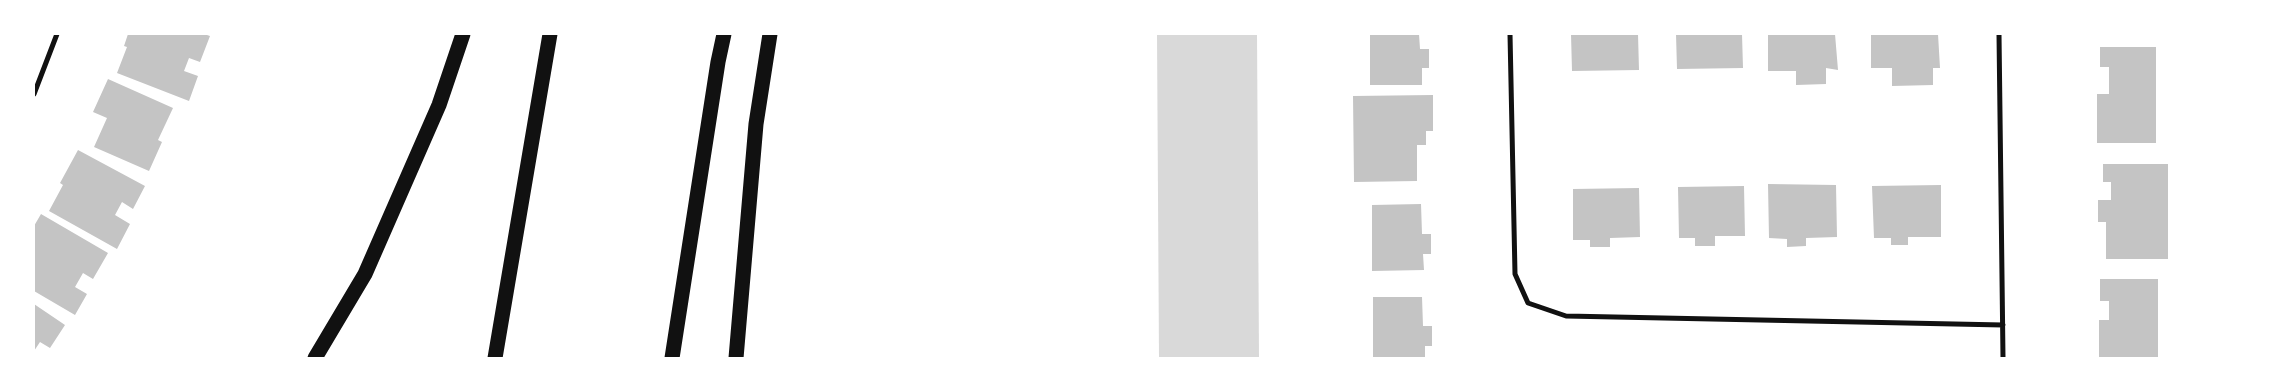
<!DOCTYPE html>
<html>
<head>
<meta charset="utf-8">
<style>
	body { margin:0 }
	#map { position:relative; width:2270px; height:392px; overflow:hidden; background:#fff; font-family:Jost,sans-serif }
	canvas { display:block }
	.frame { position:absolute; inset:0; border:35px solid #fff; pointer-events:none }
</style>
</head>
<body>
<div id="map">
<canvas width="2270" height="392"></canvas>
<div class="frame"></div>
</div>
<script>
const ctx = document.querySelector('canvas').getContext('2d');
ctx.lineJoin = 'round';
function fillPath(path, color) {
  ctx.fillStyle = color;
  ctx.fill(path, 'evenodd');
}
function toPath(rows) {
  const path = new Path2D();
  for (const r of rows) {
    path.moveTo(r[0], r[1]);
    for (let i = 2; i < r.length; i += 2) path.lineTo(r[i], r[i + 1]);
  }
  return path;
}
function trace(path, color, width, dash) {
  ctx.strokeStyle = color;
  ctx.lineWidth = width;
  ctx.lineCap = dash ? 'butt' : 'round';
  ctx.setLineDash(dash || []);
  ctx.stroke(path);
}
const water = toPath([
	[1157,34,1257,34,1259,358,1159,358]
]);
const building = toPath([
	[128,34,204,34,210,36,200,62,189,58,184,71,198,76,189,101,117,73,127,47,124,46],
	[1370,34,1419,34,1420,49,1429,49,1429,68,1422,68,1422,85,1370,85],
	[1571,34,1638,34,1639,70,1572,71],
	[1676,34,1742,34,1743,68,1677,69],
	[1768,34,1835,34,1838,70,1826,68,1826,84,1796,85,1796,71,1768,71],
	[1871,34,1938,34,1940,68,1933,68,1933,85,1892,86,1892,68,1871,68],
	[2100,47,2156,47,2156,143,2097,143,2097,94,2109,94,2109,67,2100,67],
	[108,79,173,108,158,140,162,142,149,171,94,147,107,118,93,112],
	[1433,95,1433,131,1426,131,1426,145,1417,145,1417,181,1354,182,1353,96],
	[78,150,145,186,133,209,122,202,115,215,130,224,117,249,49,211,63,185,60,183],
	[2103,164,2168,164,2168,259,2106,259,2106,222,2098,222,2098,200,2111,200,2111,182,2103,182],
	[1768,184,1836,185,1837,237,1806,238,1806,246,1787,247,1787,239,1769,238],
	[1941,185,1941,237,1908,237,1908,245,1891,245,1891,238,1874,238,1872,186],
	[1744,186,1745,236,1715,236,1715,246,1695,246,1695,238,1679,238,1678,187],
	[1639,188,1640,237,1610,238,1610,247,1590,247,1590,240,1573,240,1573,189],
	[1421,204,1422,234,1431,234,1431,254,1423,254,1424,270,1372,271,1372,205],
	[41,214,108,253,93,279,83,273,75,287,87,294,75,315,34,291,34,226],
	[2100,279,2158,279,2158,358,2099,358,2099,320,2109,320,2109,301,2100,301],
	[1373,297,1422,297,1423,326,1432,326,1432,346,1425,346,1425,358,1373,358],
	[34,304,65,325,50,348,40,342,34,351]
]);
const minor = toPath([
	[1510,34,1515,274,1528,303,1566,316,2003,325],
	[1999,34,2003,358],
	[34,94,57,34]
]);
const motorway = toPath([
	[315,358,365,274,439,105,463,34],
	[495,358,550,34],
	[672,358,718,62,724,34],
	[736,358,756,124,770,34]
]);
fillPath(water, '#d9d9d9');
fillPath(building, '#c4c4c4');
trace(minor, '#111', 5);
trace(motorway, '#111', 15);
</script>
</body>
</html>
